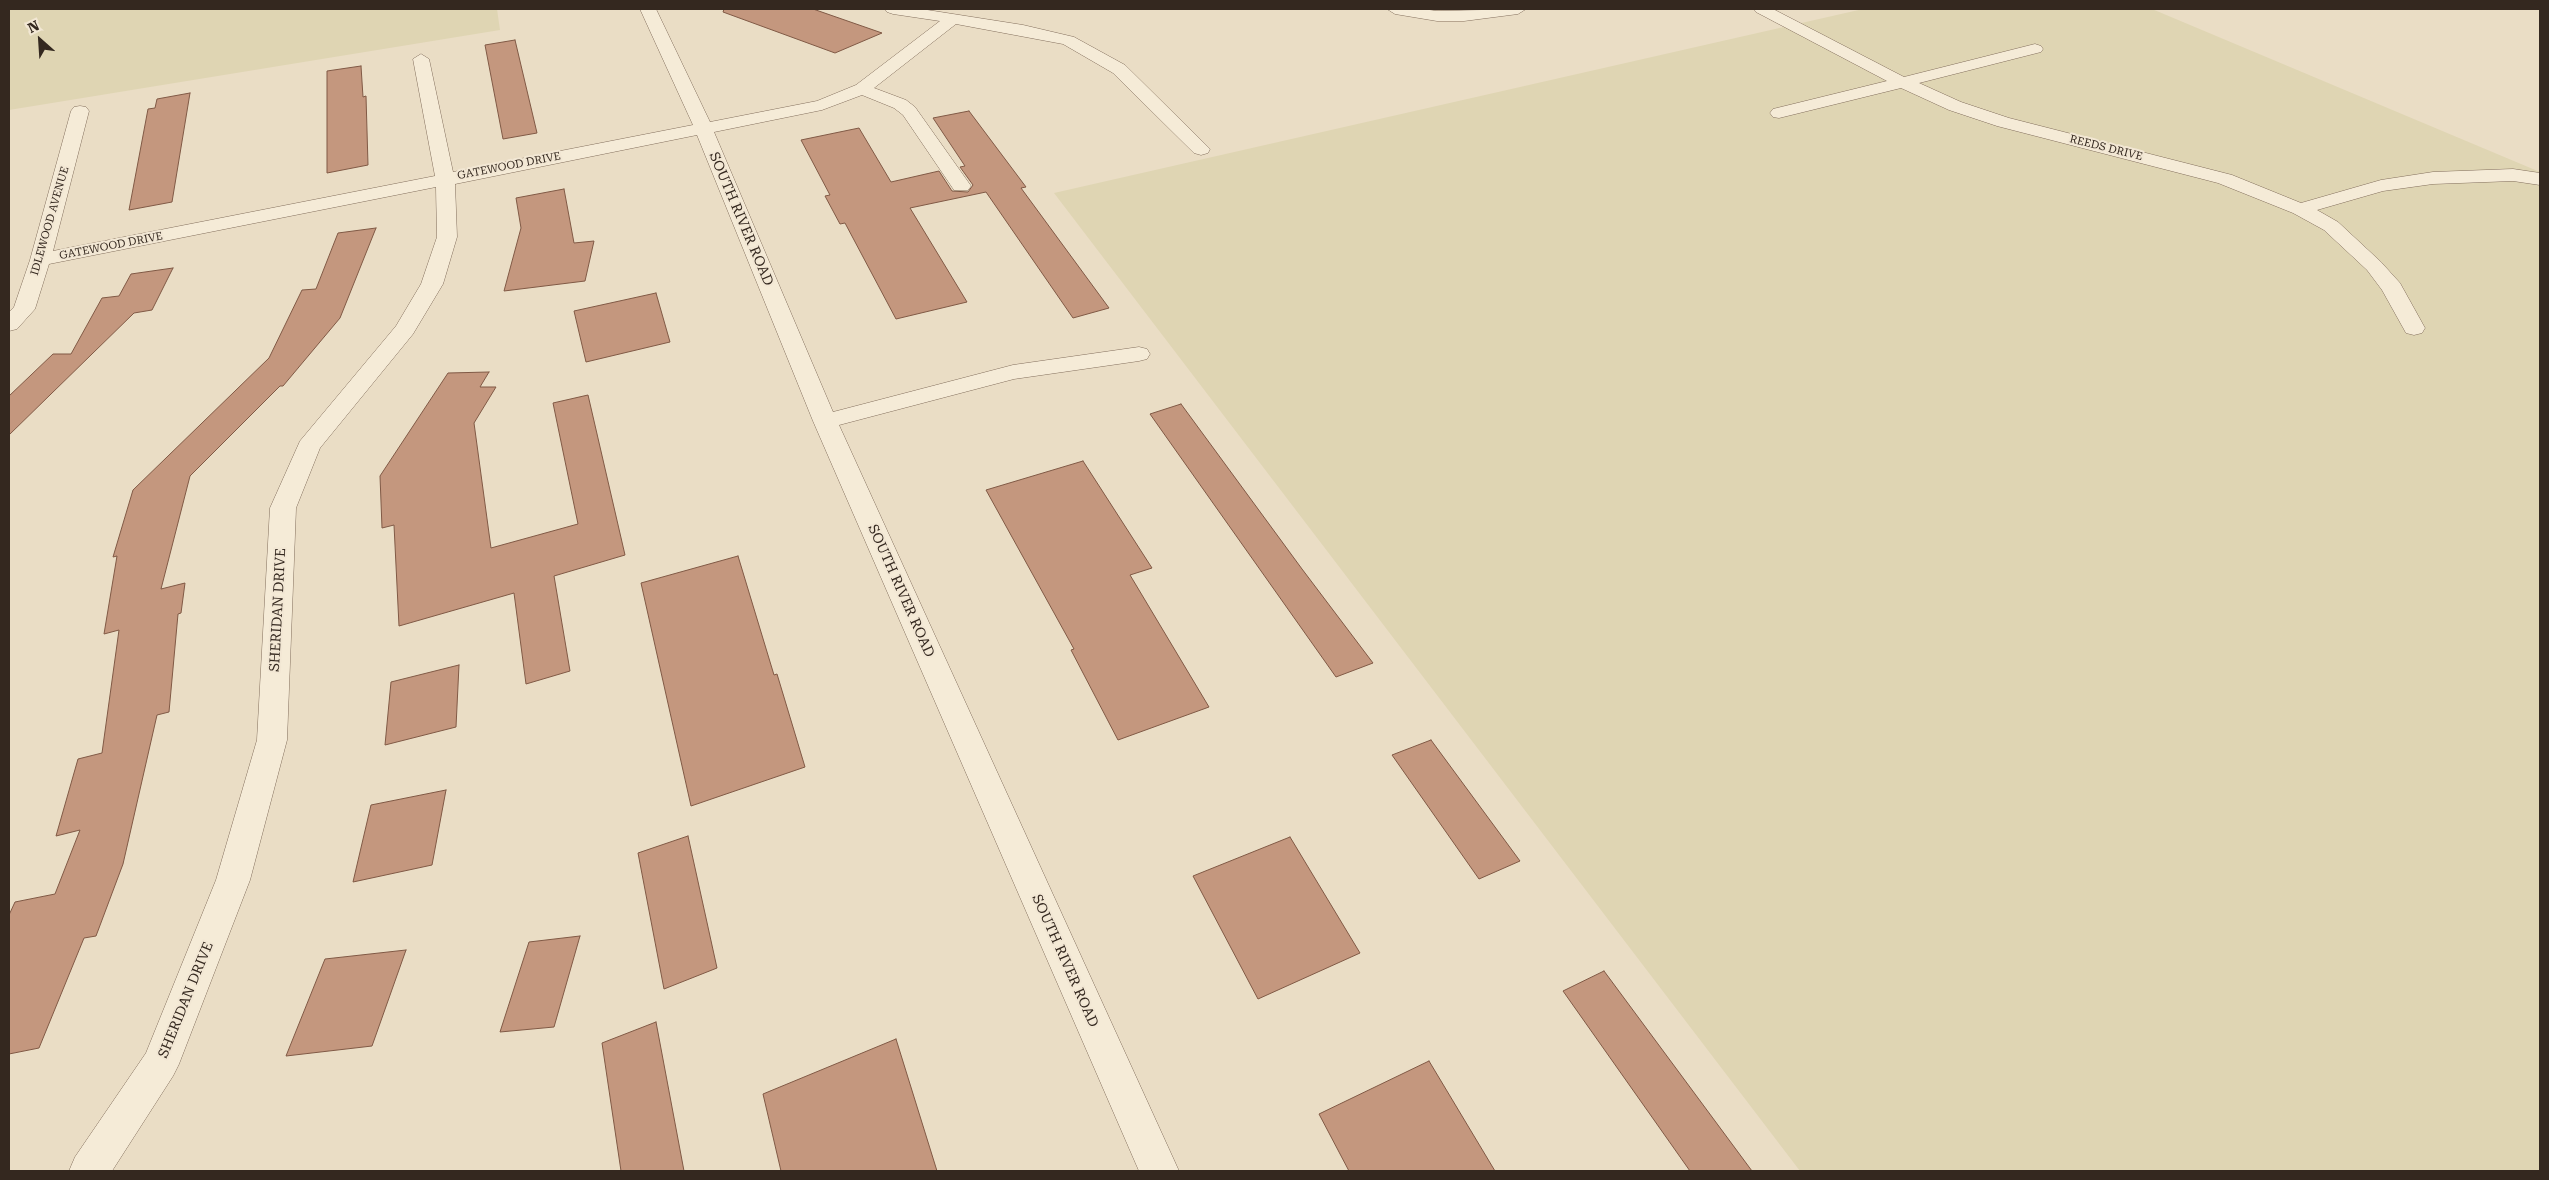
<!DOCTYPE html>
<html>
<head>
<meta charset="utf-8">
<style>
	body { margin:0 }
	#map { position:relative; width:2549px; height:1180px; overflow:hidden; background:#eaddc5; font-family:"Roboto Serif",serif }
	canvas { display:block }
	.frame { position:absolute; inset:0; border:10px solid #34281f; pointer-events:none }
	.north { position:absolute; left:15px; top:15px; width:50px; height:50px; -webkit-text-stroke:4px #f2e7d4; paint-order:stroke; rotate:334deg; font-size:14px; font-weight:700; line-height:20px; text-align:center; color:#34281f }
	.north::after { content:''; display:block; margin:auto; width:18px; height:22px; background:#34281f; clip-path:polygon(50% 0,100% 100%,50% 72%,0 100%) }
</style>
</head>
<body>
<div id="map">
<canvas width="2549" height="1180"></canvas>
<div class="frame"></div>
<div class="north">N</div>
</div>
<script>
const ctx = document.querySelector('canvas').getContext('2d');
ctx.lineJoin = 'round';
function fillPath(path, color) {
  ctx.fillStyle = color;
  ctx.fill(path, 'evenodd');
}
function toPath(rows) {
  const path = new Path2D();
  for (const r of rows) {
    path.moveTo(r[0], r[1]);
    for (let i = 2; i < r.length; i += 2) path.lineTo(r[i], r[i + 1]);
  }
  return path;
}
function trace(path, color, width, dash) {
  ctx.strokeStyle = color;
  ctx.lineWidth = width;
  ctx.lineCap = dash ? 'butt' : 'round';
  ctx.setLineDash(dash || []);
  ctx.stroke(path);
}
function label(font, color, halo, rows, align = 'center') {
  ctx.font = font + ' "Roboto Serif",serif';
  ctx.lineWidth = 4;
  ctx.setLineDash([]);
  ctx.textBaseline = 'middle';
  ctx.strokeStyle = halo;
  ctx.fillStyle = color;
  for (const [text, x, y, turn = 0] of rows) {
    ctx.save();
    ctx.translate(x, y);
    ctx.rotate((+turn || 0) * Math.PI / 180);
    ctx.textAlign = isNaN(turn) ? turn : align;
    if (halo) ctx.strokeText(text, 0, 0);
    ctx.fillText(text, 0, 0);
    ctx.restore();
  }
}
const farmland = toPath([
	[9,9,497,9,500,30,9,110],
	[1863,9,2152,9,2540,172,2540,1171,1800,1171,1054,193]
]);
const building = toPath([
	[724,9,813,9,882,33,835,53,723,12,724,9],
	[515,40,537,133,503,139,485,45,515,40],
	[361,66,363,97,366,96,368,165,327,173,327,71,361,66],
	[190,93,172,202,129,210,148,109,155,108,157,99,190,93],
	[969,111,1026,187,1021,188,1109,308,1073,318,986,192,910,208,967,302,896,319,845,223,840,224,825,196,830,195,801,140,859,128,891,182,939,171,952,191,968,192,973,185,960,167,965,166,933,118,969,111],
	[564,189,574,243,594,241,585,281,504,291,521,228,516,198,564,189],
	[376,228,340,318,283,386,280,386,190,476,161,589,185,583,181,613,178,614,169,712,157,715,123,864,96,936,84,938,39,1048,9,1054,9,915,15,902,55,894,80,830,56,836,78,759,102,753,119,630,104,634,117,556,113,557,133,490,269,358,302,290,316,289,338,233,376,228],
	[173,268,152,310,134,313,9,435,9,396,53,354,71,354,102,298,119,296,131,274,173,268],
	[656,293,670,342,586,362,574,311,656,293],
	[489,372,480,387,496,387,474,423,491,548,578,524,553,403,588,395,625,555,554,576,570,671,526,684,514,593,399,626,394,525,382,528,380,476,448,373,489,372],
	[1181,404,1302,569,1373,663,1336,677,1150,414,1181,404],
	[1083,461,1152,568,1130,575,1209,707,1118,740,1071,650,1074,649,986,490,1083,461],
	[738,556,774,675,777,674,805,767,691,806,641,583,738,556],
	[459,665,456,727,385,745,391,682,459,665],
	[1431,740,1520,861,1479,879,1392,755,1431,740],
	[446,790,432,865,353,882,371,805,446,790],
	[688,836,717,968,664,989,638,853,688,836],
	[1290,837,1360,953,1258,999,1193,876,1290,837],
	[580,936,554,1027,500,1032,529,942,580,936],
	[406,950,372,1046,286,1056,325,959,406,950],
	[1604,971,1752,1171,1690,1171,1563,991,1604,971],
	[656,1022,684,1171,621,1171,602,1043,656,1022],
	[896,1039,937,1171,781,1171,763,1094,896,1039],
	[1429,1061,1495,1171,1349,1171,1319,1114,1429,1061]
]);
const minor = toPath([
	[640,9,656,9,710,122,817,101,856,85,940,21,893,14,887,12,885,9,921,9,1023,25,1074,37,1125,65,1210,149,1208,153,1201,155,1194,153,1113,73,1063,44,956,24,874,88,906,100,915,107,971,186,968,190,954,190,903,115,894,108,862,95,822,110,714,132,833,412,1013,365,1139,347,1147,349,1150,354,1147,359,1139,361,1014,379,839,425,1179,1171,1139,1171,813,421,697,135,455,184,457,237,443,284,413,334,320,448,296,508,287,740,250,880,179,1064,173,1076,112,1171,69,1171,75,1157,146,1053,216,880,257,740,270,508,300,441,396,326,421,284,437,237,436,187,49,264,35,309,17,329,9,331,9,312,14,307,30,260,71,111,74,107,80,106,86,107,89,111,53,251,435,176,413,59,421,54,429,59,453,172,693,125,640,9],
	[1387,9,1422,9,1437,11,1526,9,1518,14,1464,21,1437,21,1395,14,1387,9],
	[1754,9,1773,9,1904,77,2035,44,2041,46,2043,49,2041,52,1919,83,1961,102,2009,118,2232,175,2301,203,2381,180,2433,172,2513,169,2540,173,2540,185,2513,181,2433,184,2383,191,2317,210,2338,222,2381,262,2400,283,2425,328,2422,333,2414,335,2406,333,2382,290,2367,270,2324,230,2293,213,2218,183,1997,126,1949,110,1901,88,1779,118,1773,117,1770,113,1773,109,1887,81,1756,12,1754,9]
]);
const farStreetnames = [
	["REEDS DRIVE",2106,148,14],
	["GATEWOOD DRIVE",509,166,-11],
	["IDLEWOOD AVENUE",50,221,-74],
	["GATEWOOD DRIVE",111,246,-11]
];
const streetNames = [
	["SOUTH RIVER ROAD",741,219,67],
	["SOUTH RIVER ROAD",901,591,66],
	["SHERIDAN DRIVE",278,610,-87],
	["SOUTH RIVER ROAD",1065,961,66],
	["SHERIDAN DRIVE",186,1000,-68]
];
fillPath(farmland, '#dfd5b3');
fillPath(building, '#c4977e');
trace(building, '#805945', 1);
trace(minor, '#836f5d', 1);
fillPath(minor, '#f5ebd7');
label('11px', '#34281f', '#f2e7d4', farStreetnames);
label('14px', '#34281f', '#f2e7d4', streetNames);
</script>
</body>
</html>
